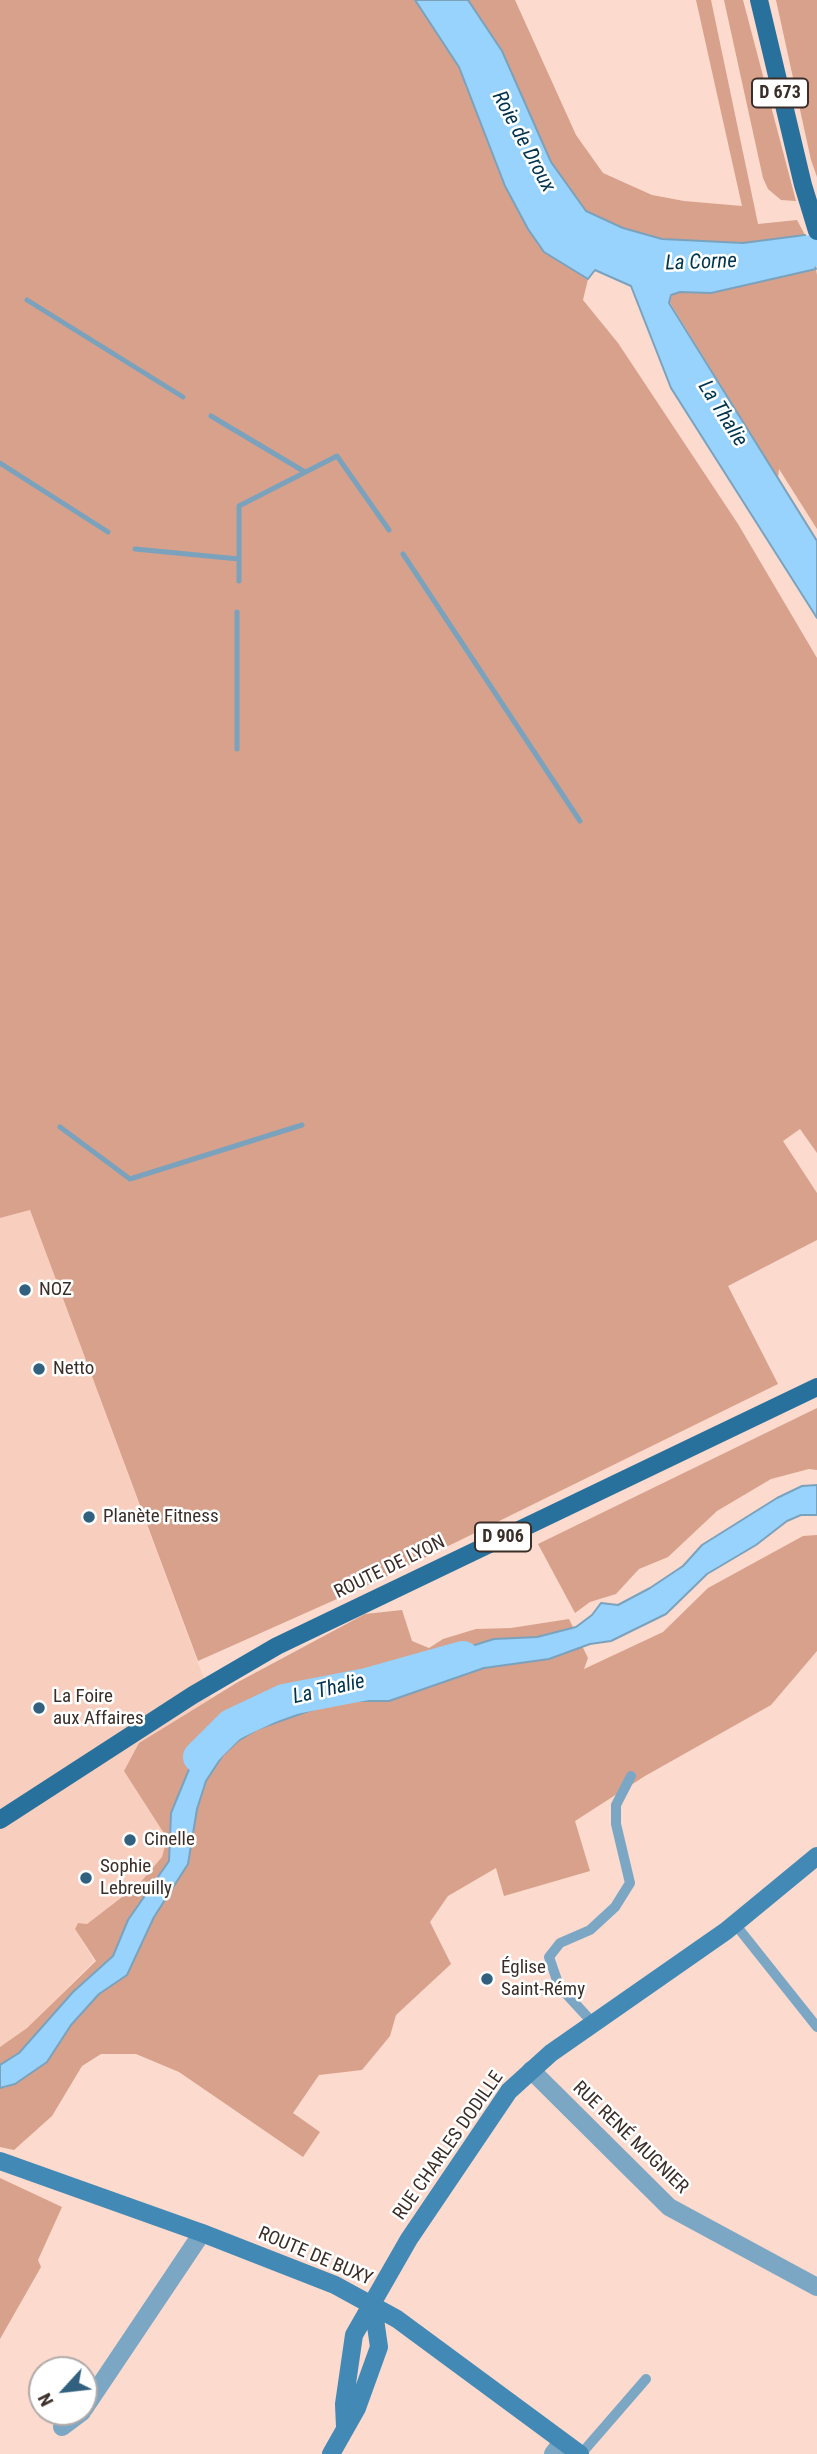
<!DOCTYPE html>
<html>
<head>
<meta charset="utf-8">
<style>
	body { margin:0 }
	#map { position:relative; width:817px; height:2454px; overflow:hidden; background:#fcdacd; font-family:"Roboto Condensed",sans-serif }
	canvas { display:block }
	.north { position:absolute; left:28px; top:2356px; width:70px; height:70px; box-sizing:border-box; background:#fff; border:2px solid #b1aba9; border-radius:50%; rotate:243deg; font-size:19px; font-weight:700; line-height:28px; text-align:center; color:#3b2e29 }
	.north::after { content:''; display:block; margin:auto; width:24px; height:32px; background:#326180; clip-path:polygon(50% 0,100% 100%,50% 72%,0 100%) }
</style>
</head>
<body>
<div id="map">
<canvas width="817" height="2454"></canvas>
<div class="north">N</div>
</div>
<script>
const ctx = document.querySelector('canvas').getContext('2d');
ctx.lineJoin = 'round';
function fillPath(path, color) {
  ctx.fillStyle = color;
  ctx.fill(path, 'evenodd');
}
function toPath(rows) {
  const path = new Path2D();
  for (const r of rows) {
    path.moveTo(r[0], r[1]);
    for (let i = 2; i < r.length; i += 2) path.lineTo(r[i], r[i + 1]);
  }
  return path;
}
function trace(path, color, width, dash) {
  ctx.strokeStyle = color;
  ctx.lineWidth = width;
  ctx.lineCap = dash ? 'butt' : 'round';
  ctx.setLineDash(dash || []);
  ctx.stroke(path);
}
function label(font, color, halo, rows, align = 'center') {
  ctx.font = font + ' "Roboto Condensed",sans-serif';
  ctx.lineWidth = 5;
  ctx.setLineDash([]);
  ctx.textBaseline = 'middle';
  ctx.strokeStyle = halo;
  ctx.fillStyle = color;
  for (const [text, x, y, turn = 0] of rows) {
    ctx.save();
    ctx.translate(x, y);
    ctx.rotate((+turn || 0) * Math.PI / 180);
    ctx.textAlign = isNaN(turn) ? turn : align;
    if (halo) ctx.strokeText(text, 0, 0);
    ctx.fillText(text, 0, 0);
    ctx.restore();
  }
}
const built = toPath([
	[30,1210,211,1698,139,1743,167,1838,162,1857,139,1884,87,1924,78,1923,75,1929,94,1961,27,2028,0,2047,0,1218]
]);
const green = toPath([
	[0,0,415,0,459,67,505,186,528,229,544,251,588,279,583,300,618,343,738,524,817,658,817,1153,800,1129,783,1141,817,1193,817,1240,728,1286,778,1384,375,1582,198,1661,30,1210,0,1218],
	[468,0,515,0,576,135,603,173,652,195,684,201,742,206,696,0,711,0,758,224,797,220,805,235,743,243,662,239,623,228,586,211,551,162,502,51],
	[724,0,743,0,796,201,781,200,768,189,763,178],
	[776,0,817,0,817,177,811,160],
	[816,269,817,275,817,529,779,469,778,478,669,301,673,294,689,290,711,293],
	[817,1408,817,1470,809,1469,771,1479,717,1511,668,1557,639,1569,616,1594,590,1602,575,1613,538,1544],
	[817,1535,817,1651,771,1705,645,1776,575,1821,590,1871,504,1896,496,1868,448,1896,430,1922,451,1964,396,2015,390,2036,362,2070,319,2075,293,2113,320,2132,303,2157,179,2072,136,2054,101,2054,82,2066,52,2116,14,2150,0,2147,0,2088,6,2088,0,2069,0,2047,27,2028,96,1961,75,1929,78,1923,87,1924,139,1884,162,1857,167,1838,124,1771,139,1743,238,1682,365,1614,402,1610,412,1641,429,1648,443,1639,476,1629,511,1628,569,1619,588,1658,584,1669,663,1632,708,1588,803,1536],
	[0,2178,62,2207,38,2260,41,2267,0,2339]
]);
const water = toPath([
	[415,0,468,0,502,51,551,162,586,211,623,228,662,239,743,243,805,235,816,269,711,293,680,292,671,295,669,303,817,541,817,618,671,388,631,286,595,270,588,279,544,252,528,229,505,186,459,67,415,0],
	[817,1485,817,1515,801,1515,787,1521,756,1545,707,1574,666,1614,611,1641,590,1644,549,1659,484,1668,389,1701,346,1701,320,1707,258,1729,238,1741,223,1755,206,1781,197,1809,188,1864,154,1917,127,1975,99,1994,71,2025,47,2062,15,2084,0,2088,0,2065,19,2053,73,1992,113,1956,128,1920,169,1861,171,1813,192,1762,219,1733,255,1713,311,1691,339,1684,393,1678,423,1668,462,1649,494,1639,537,1637,576,1627,592,1615,601,1603,618,1605,650,1588,683,1566,702,1545,777,1498,802,1486,817,1485]
]);
const stream = toPath([
	[27,300,183,397],
	[211,416,305,472],
	[0,463,108,532],
	[135,549,239,559],
	[403,554,580,821],
	[239,581,239,506,337,456,389,530],
	[237,612,237,749],
	[60,1127,130,1179,302,1125]
]);
const river = toPath([
	[767,260,817,250],
	[199,1757,231,1725,284,1700,367,1684,463,1657]
]);
const lane = toPath([
	[735,1924,817,2027],
	[593,2023,559,1986,549,1957,560,1943,590,1930,615,1907,630,1883,616,1824,616,1805,631,1776],
	[581,2454,646,2379]
]);
const street = toPath([
	[531,2070,669,2207,817,2287],
	[84,2409,202,2233],
	[62,2427,82,2412],
	[553,2454,562,2442]
]);
const secondary = toPath([
	[0,2161,202,2233,335,2285,397,2319,580,2454],
	[345,2427,344,2404,354,2335,409,2239,509,2091,551,2053,726,1931,817,1856],
	[331,2454,357,2408,379,2347,373,2305]
]);
const primary = toPath([
	[759,0,803,185,817,231],
	[0,1820,193,1695,277,1646,817,1387]
]);
const markers = [
	[25,1290,7,"#326180"],
	[39,1369,7,"#326180"],
	[89,1517,7,"#326180"],
	[39,1708,7,"#326180"],
	[130,1840,7,"#326180"],
	[86,1878,7,"#326180"],
	[487,1979,7,"#326180"]
];
const shields = [
	[780,93,56],
	[503,1537,56]
];
const shieldNames = [
	["D 673",780,93],
	["D 906",503,1537]
];
const poiNames = [
	["NOZ",39,1290],
	["Netto",53,1369],
	["Planète Fitness",103,1517],
	["La Foire",53,1697],
	["aux Affaires",53,1719],
	["Cinelle",144,1840],
	["Sophie",100,1867],
	["Lebreuilly",100,1889],
	["Église",501,1968],
	["Saint-Rémy",501,1990]
];
const streetNames = [
	["ROUTE DE LYON",390,1568,-26],
	["RUE RENÉ MUGNIER",630,2138,44],
	["RUE CHARLES DODILLE",449,2146,-55],
	["ROUTE DE BUXY",315,2257,23]
];
const waterNames = [
	["Roie de Droux",523,142,62],
	["La Corne",701,263,-2],
	["La Thalie",722,414,58],
	["La Thalie",329,1690,-13]
];
fillPath(built, '#f8cebe');
fillPath(green, '#d8a18b');
fillPath(water, '#97d3fd');
trace(water, '#7ba2bd', 2);
trace(stream, '#7ba2bd', 5);
trace(river, '#97d3fd', 32);
trace(lane, '#7ba7c5', 10);
trace(street, '#7ba7c5', 18);
trace(secondary, '#4289b5', 18);
trace(primary, '#28719d', 18);
for (const [x, y, r, color] of markers) {
  const dot = new Path2D();
  dot.arc(x, y, r, 0, 2 * Math.PI);
  ctx.fillStyle = color;
  ctx.fill(dot);
  trace(dot, '#fff', 2.5);
}
for (const [x, y, w] of shields) {
  const box = new Path2D();
  box.roundRect(x - w / 2, y - 14.5, w, 29, 5);
  ctx.fillStyle = '#fff';
  ctx.fill(box);
  trace(box, '#3b2e29', 2);
}
label('bold 18px', '#3b2e29', null, shieldNames);
label('19px', '#3b2e29', '#fff', poiNames, 'left');
label('19px', '#3b2e29', '#fff', streetNames);
label('italic 21px', '#01344f', '#fff', waterNames);
</script>
</body>
</html>
